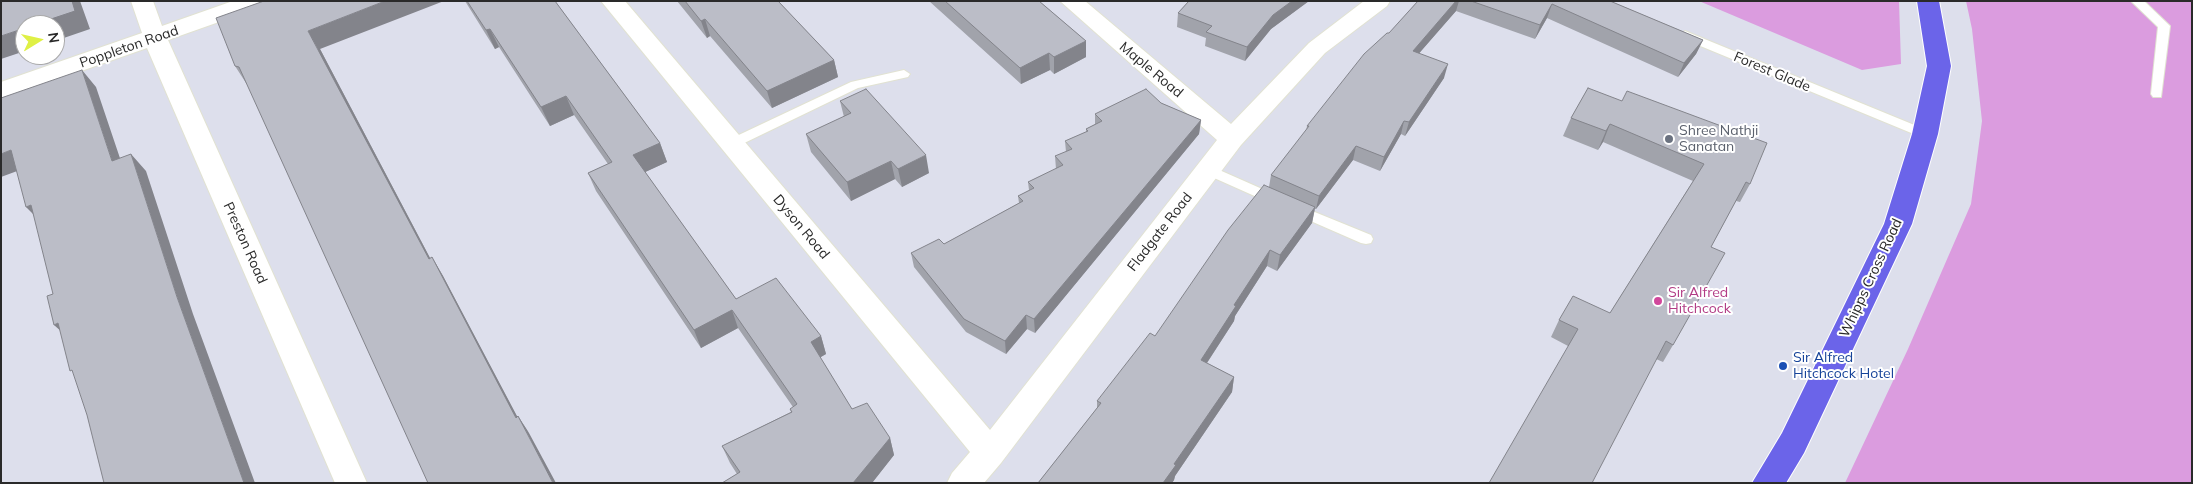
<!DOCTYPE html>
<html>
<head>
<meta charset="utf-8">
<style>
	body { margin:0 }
	#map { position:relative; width:2193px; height:484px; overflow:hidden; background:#dddfec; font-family:Mulish,sans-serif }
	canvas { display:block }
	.frame { position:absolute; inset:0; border:2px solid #2a2a2a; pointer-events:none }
	.north { position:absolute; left:15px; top:15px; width:50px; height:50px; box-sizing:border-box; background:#fff; border:1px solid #aaa; border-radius:50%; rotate:81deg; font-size:14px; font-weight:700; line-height:20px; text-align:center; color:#2a2a2a }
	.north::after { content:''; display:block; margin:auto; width:18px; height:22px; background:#dff045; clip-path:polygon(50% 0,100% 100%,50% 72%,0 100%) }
</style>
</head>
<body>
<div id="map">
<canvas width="2193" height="484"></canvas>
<div class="frame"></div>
<div class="north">N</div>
</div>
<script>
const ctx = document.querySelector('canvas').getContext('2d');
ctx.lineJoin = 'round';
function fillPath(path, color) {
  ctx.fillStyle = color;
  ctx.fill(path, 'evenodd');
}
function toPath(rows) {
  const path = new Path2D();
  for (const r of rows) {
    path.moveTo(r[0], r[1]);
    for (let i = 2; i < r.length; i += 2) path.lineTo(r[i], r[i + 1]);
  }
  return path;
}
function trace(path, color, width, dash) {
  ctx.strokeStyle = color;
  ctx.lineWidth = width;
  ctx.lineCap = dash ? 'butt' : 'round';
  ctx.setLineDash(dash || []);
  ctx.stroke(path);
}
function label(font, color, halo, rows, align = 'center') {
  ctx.font = font + ' Mulish,sans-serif';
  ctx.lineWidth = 4;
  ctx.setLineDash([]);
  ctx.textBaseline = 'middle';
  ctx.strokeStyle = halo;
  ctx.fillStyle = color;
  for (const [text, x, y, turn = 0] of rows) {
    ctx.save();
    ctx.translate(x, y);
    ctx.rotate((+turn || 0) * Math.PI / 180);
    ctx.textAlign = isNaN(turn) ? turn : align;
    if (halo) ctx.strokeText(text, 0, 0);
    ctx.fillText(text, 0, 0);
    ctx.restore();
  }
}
const green = toPath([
	[1699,1,1899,1,1901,64,1862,70],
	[1966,1,2192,1,2192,483,1845,483,1908,349,1971,204,1982,121,1972,29]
]);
const service = toPath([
	[2131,1,2144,1,2170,26,2161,97,2153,97,2151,94,2158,27,2131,1],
	[1685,31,1929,131,1931,134,1925,138,1921,137,1681,38,1679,35,1685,31],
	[904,70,910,74,908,77,858,88,736,147,731,148,725,144,726,141,851,82,904,70],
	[1208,165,1278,196,1280,199,1278,202,1268,202,1203,173,1201,170,1203,167,1208,165],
	[1295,204,1371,235,1373,239,1371,243,1366,244,1361,243,1290,212,1288,209,1290,206,1295,204]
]);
const minor = toPath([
	[131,1,153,1,162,26,233,1,267,1,264,6,168,40,367,483,335,483,147,48,1,99,1,82,142,33,131,1],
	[601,1,625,1,990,430,1217,140,1060,1,1085,1,1231,124,1309,43,1364,1,1390,1,1387,6,1325,53,1241,145,1001,463,984,483,947,483,952,473,970,452,601,1]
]);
const primary = toPath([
	[1917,1,1939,1,1951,66,1938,134,1912,224,1804,453,1786,483,1752,483,1782,433,1884,224,1912,134,1927,66,1917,1]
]);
const wall = toPath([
	[465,1,555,1,660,143,667,162,645,172,736,299,821,336,826,354,820,357,852,409,890,438,894,455,872,483,722,483,737,474,730,463,722,446,791,412,790,409,793,407,738,328,701,348,596,191,588,173,608,164,574,115,550,126,499,47,495,49],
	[677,1,778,1,834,60,838,77,772,108,710,36,707,38],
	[929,1,1039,1,1086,41,1086,57,1054,74,1050,70,1021,84],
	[1189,1,1309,1,1271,29,1245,61,1205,46,1206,38,1177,27,1178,13],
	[1418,1,1610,1,1703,40,1696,54,1678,77,1547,18,1535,39,1456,11,1419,53,1444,78,1405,136,1401,134,1380,171,1353,160,1316,209,1315,209,1312,223,1277,271,1267,266,1235,316,1234,321,1207,363,1234,377,1232,392,1175,476,1174,480,1172,483,1038,483,1097,408,1097,401,1155,336,1269,187,1271,175,1306,131,1307,126],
	[320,49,430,258,432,257,443,276,517,417,518,416,529,433,246,83,235,66],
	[1588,88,1750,184,1740,202,1736,201,1711,247,1673,345,1663,362,1656,359,1568,346,1551,337,1559,320,1610,313,1693,181,1603,142,1598,150,1563,136,1571,118],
	[840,101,929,173,902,187,895,179,851,201,811,152,806,134,844,117],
	[1161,103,1201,120,1199,134,1035,333,1027,329,1006,354,966,332,914,267,911,253,944,244,1019,203,1018,196,1029,190,1028,182,1056,169,1055,156,1066,152,1065,141,1086,132,1086,129,1095,124,1095,114]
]);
const shadedWall = toPath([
	[72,1,80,1,90,29,55,41,55,25,33,25],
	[385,1,444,1,320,49,440,277,429,259,308,31],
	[1292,1,1309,1,1271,29,1245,61,1247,47,1273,15],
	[1456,1,1459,1,1456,11,1409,65,1413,51],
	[1552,4,1547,18,1535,39,1540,25],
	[705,19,710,36,707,38,701,21],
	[25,28,25,51,1,59,1,36],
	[490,29,499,47,495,49,486,30],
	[1703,40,1696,54,1678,77,1684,63],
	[1086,41,1086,57,1054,74,1054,57],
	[1049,53,1050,70,1021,84,1020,68],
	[834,60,838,77,772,108,767,91],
	[1448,64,1444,78,1405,136,1409,122],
	[82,70,96,87,127,179,112,161],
	[566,96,574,115,550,126,541,107],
	[1201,120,1199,134,1035,333,1034,319],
	[1404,121,1401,134,1380,171,1384,157],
	[1610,124,1603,142,1598,150,1606,131],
	[660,143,667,162,641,174,633,155],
	[1356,146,1353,160,1316,209,1319,196],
	[11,150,28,167,1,177,1,154],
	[131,154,146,171,193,314,255,483,244,483,177,297],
	[926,155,929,173,902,187,898,169],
	[891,161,895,179,851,201,847,182],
	[31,205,43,224,26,207],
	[1315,207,1312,223,1277,271,1280,255],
	[1270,250,1267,266,1235,316,1234,321,1199,375,1201,360,1234,305],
	[432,257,443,276,527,435,516,418],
	[732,310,738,328,701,348,694,330],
	[1026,315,1027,329,1006,354,1005,341],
	[58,323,72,341,54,325],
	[821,336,826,354,816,360,811,342],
	[1234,377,1232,392,1175,476,1174,480,1172,483,1163,483,1174,464],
	[518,416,529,433,556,483,553,483],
	[890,438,894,455,872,483,853,483]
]);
const building = toPath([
	[1,1,72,1,75,11,33,25,25,25,25,28,1,36,1,1],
	[264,1,385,1,308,31,429,259,432,257,516,418,518,416,553,483,428,483,239,67,235,66,216,18,264,1],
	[467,1,555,1,660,143,633,155,736,299,776,278,821,336,811,342,852,409,867,403,890,438,853,483,722,483,740,472,722,446,792,412,790,409,797,404,732,310,694,330,588,173,612,162,566,96,541,107,490,29,486,30,467,1],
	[685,1,778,1,834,60,767,91,705,19,701,21,685,1],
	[945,1,1039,1,1086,41,1054,57,1049,53,1020,68,945,1],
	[1189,1,1292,1,1273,15,1247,47,1206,32,1212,26,1178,13,1189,1],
	[1418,1,1456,1,1413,51,1448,64,1409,122,1404,121,1384,157,1356,146,1319,196,1271,175,1309,126,1307,126,1364,54,1387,33,1389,33,1418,1],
	[1471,1,1610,1,1703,40,1684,63,1552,4,1540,25,1471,1],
	[82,70,112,161,131,154,177,297,244,483,104,483,87,415,72,370,70,371,58,323,54,325,47,296,53,294,31,205,26,207,11,150,1,154,1,98,82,70],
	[1588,88,1622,101,1627,91,1767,143,1750,184,1746,182,1711,247,1725,253,1673,345,1666,341,1592,483,1489,483,1578,329,1559,320,1573,296,1610,313,1704,164,1610,124,1606,131,1571,118,1588,88],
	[866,89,926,155,898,169,891,161,847,182,806,134,851,113,840,101,866,89],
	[1146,89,1161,103,1201,120,1034,319,1026,315,1005,341,964,319,911,253,939,239,944,244,1023,201,1018,196,1034,188,1028,182,1063,165,1055,156,1072,149,1065,141,1088,131,1086,129,1102,121,1095,114,1146,89],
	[1264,185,1315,207,1280,255,1270,250,1234,305,1236,306,1201,360,1234,377,1174,464,1176,465,1163,483,1038,483,1101,403,1097,401,1150,333,1155,336,1228,230,1264,185]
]);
const markers = [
	[1669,139,5,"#6b7280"],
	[1658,301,5,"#d1479c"],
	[1783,366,5,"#1a4fb4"]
];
const streetNames = [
	["Poppleton Road",129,47,-19],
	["Maple Road",1151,70,40],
	["Forest Glade",1772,72,23],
	["Dyson Road",801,227,50],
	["Fladgate Road",1160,232,-52],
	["Preston Road",245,243,66],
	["Whipps Cross Road",1871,278,-65]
];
const worshipNames = [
	["Shree Nathji",1679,131],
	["Sanatan",1679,147]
];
const hotelNames = [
	["Sir Alfred",1668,293],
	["Hitchcock",1668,309]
];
const transitNames = [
	["Sir Alfred",1793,358],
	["Hitchcock Hotel",1793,374]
];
fillPath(green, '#db9cdf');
trace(service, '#e1e2d2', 2);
trace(minor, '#e1e2d2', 2);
trace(primary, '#fff', 2);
fillPath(service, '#fff');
fillPath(minor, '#fff');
fillPath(primary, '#6b64e9');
fillPath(wall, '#a1a3ab');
fillPath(shadedWall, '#83848b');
fillPath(building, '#bbbdc7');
trace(building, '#83848b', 1);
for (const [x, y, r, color] of markers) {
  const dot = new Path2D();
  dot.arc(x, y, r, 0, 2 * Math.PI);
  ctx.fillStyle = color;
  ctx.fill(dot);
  trace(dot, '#fff', 2);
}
label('14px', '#2a2a2a', '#fff', streetNames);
label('14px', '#5b616d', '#fff', worshipNames, 'left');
label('14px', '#b23c85', '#fff', hotelNames, 'left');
label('14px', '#164399', '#fff', transitNames, 'left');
</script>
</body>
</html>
